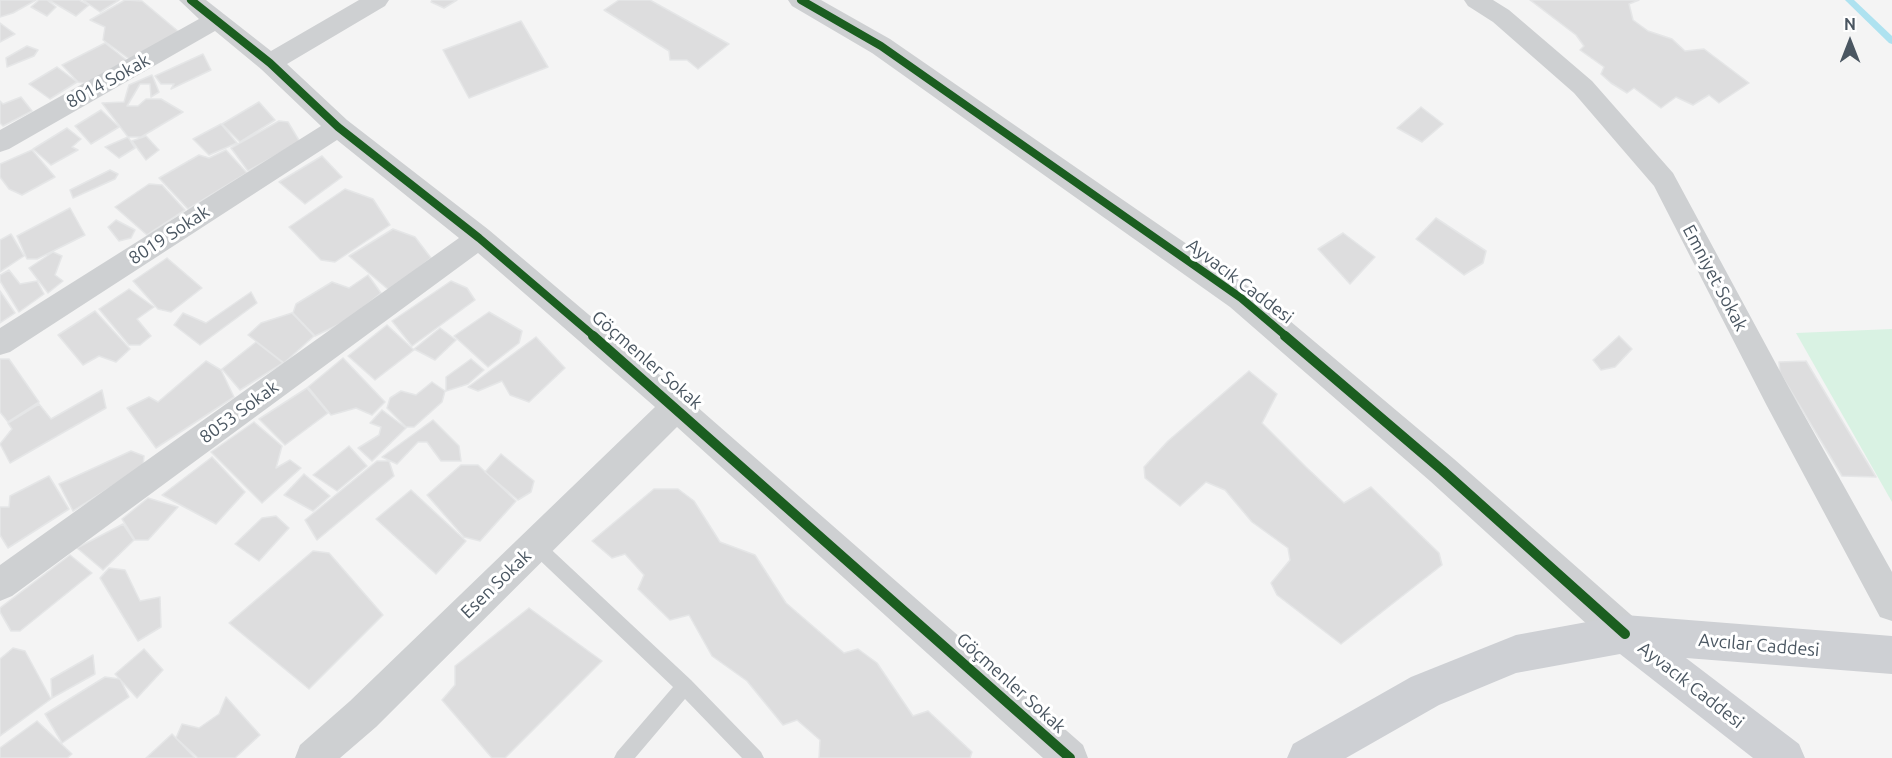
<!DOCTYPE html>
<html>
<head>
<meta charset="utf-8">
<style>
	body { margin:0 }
	#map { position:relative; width:1892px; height:758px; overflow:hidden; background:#f4f4f4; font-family:Ubuntu,sans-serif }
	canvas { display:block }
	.north { position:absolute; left:1820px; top:12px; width:60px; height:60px; -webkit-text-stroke:4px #fff; paint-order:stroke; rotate:0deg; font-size:16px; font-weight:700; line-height:24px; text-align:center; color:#4a5661 }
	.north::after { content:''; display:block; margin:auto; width:21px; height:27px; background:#4a5661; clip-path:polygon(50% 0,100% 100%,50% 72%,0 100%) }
</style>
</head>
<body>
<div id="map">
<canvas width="1892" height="758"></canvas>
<div class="north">N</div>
</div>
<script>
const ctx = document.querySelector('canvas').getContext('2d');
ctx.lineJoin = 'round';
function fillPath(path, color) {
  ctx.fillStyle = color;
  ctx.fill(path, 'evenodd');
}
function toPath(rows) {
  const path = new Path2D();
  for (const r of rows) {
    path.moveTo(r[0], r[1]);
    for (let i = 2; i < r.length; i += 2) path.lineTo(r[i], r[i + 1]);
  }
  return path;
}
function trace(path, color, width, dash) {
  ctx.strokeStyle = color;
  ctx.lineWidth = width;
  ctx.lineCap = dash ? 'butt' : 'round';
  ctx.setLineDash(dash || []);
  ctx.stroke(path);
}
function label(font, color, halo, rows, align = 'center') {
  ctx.font = font + ' Ubuntu,sans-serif';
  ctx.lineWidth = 6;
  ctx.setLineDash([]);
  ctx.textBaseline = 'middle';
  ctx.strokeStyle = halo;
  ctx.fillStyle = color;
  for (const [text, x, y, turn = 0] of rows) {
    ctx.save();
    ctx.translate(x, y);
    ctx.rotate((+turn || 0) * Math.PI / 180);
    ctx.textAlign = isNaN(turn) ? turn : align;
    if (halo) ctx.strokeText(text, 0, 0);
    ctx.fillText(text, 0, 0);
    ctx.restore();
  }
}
const green = toPath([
	[1892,329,1892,502,1796,333]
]);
const stream = toPath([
	[1845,0,1854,0,1892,36,1892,44,1889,43,1845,0]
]);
const building = toPath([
	[0,0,36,0,13,13,0,17,0,0],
	[39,0,47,0,56,7,47,16,31,7,39,0],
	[49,0,79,0,89,5,76,16,49,0],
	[83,0,119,0,100,12,83,0],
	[125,0,142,1,179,32,132,61,103,40,105,27,90,20,125,0],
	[432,0,457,0,444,8,431,2,432,0],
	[619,0,650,0,729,44,698,69,687,60,670,60,669,51,604,10,619,0],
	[1530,0,1639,0,1629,4,1633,20,1648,31,1672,39,1685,51,1704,49,1749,83,1719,103,1709,95,1693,105,1676,97,1661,108,1634,88,1627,93,1611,83,1601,74,1604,67,1580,50,1584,46,1576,35,1530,0],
	[521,21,548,67,469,98,443,50,521,21],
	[0,23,15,34,0,42,0,23],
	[105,43,129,62,89,84,78,82,62,65,105,43],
	[27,46,38,50,34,56,7,67,6,58,27,46],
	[203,54,211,70,171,89,174,84,161,84,155,76,203,54],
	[57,67,77,82,50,99,29,84,57,67],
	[152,75,159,92,151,97,150,84,140,84,127,106,138,106,146,99,161,99,183,112,141,137,128,137,102,103,124,102,129,85,152,75],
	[21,97,32,111,3,126,0,123,0,101,3,104,21,97],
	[259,102,275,120,240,142,222,124,259,102],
	[1421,107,1443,124,1422,142,1397,128,1421,107],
	[101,110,119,127,91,144,75,126,101,110],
	[279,121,288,122,300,142,248,171,231,148,279,121],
	[221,124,237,143,209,155,193,139,221,124],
	[67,128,81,139,72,147,78,150,51,165,33,149,67,128],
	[146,136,159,150,146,160,132,141,146,136],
	[128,137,135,148,119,158,105,147,128,137],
	[32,150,55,177,22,195,9,189,0,177,0,164,32,150],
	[226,150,247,173,188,209,159,178,199,155,209,158,226,150],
	[322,156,342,177,305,204,279,182,322,156],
	[110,170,118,174,115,179,73,198,70,190,110,170],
	[149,184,162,185,185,210,147,235,115,207,149,184],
	[345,189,373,199,390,225,335,262,321,260,289,227,345,189],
	[70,208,85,235,37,259,27,259,17,236,70,208],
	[1436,218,1486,251,1483,263,1464,275,1416,239,1436,218],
	[116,220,135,230,131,238,119,241,108,227,116,220],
	[393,229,415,237,431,258,390,291,349,256,393,229],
	[1343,233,1375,257,1350,284,1318,249,1343,233],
	[11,234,24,256,0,272,0,240,11,234],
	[53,252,62,256,55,275,63,281,48,293,29,268,53,252],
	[167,258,202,288,171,312,158,309,133,281,167,258],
	[9,270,20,284,37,281,44,294,19,312,0,281,0,275,9,270],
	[368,275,381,293,348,320,315,336,293,313,296,304,332,282,349,288,368,275],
	[451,281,467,288,475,300,412,346,392,321,451,281],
	[129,289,154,307,137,319,151,336,140,345,129,345,99,309,129,289],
	[0,291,15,313,0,323,0,291],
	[251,292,257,303,200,345,174,325,183,313,206,323,251,292],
	[95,311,130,349,116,362,99,356,83,365,58,335,95,311],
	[489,312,522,331,519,343,488,367,454,336,489,312],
	[292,313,314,336,284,363,248,335,261,323,292,313],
	[387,325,414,350,375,380,348,356,387,325],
	[440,328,456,340,435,360,414,349,440,328],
	[1619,336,1632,349,1615,367,1601,370,1593,360,1619,336],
	[536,337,565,368,529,402,510,395,502,381,478,391,468,387,536,337],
	[256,342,283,363,240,390,222,369,256,342],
	[343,358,385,402,372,415,356,408,331,415,308,387,343,358],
	[0,359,9,359,39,402,8,422,0,412,0,359],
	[471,359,484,370,468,384,446,391,446,377,471,359],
	[206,361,221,370,234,397,156,448,127,408,149,397,158,402,206,361],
	[1806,361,1876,477,1842,476,1780,373,1779,362,1806,361],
	[1249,371,1277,394,1262,423,1306,467,1344,503,1371,487,1439,553,1442,565,1341,644,1277,595,1271,583,1290,560,1288,548,1252,522,1225,490,1206,482,1180,506,1145,478,1144,467,1168,441,1249,371],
	[432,382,445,391,442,402,414,427,406,427,387,408,390,398,401,391,416,395,432,382],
	[307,388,328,413,285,445,259,419,307,388],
	[102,390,106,408,10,463,0,444,12,429,8,423,39,404,51,419,102,390],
	[382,410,406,428,372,461,358,448,379,435,381,427,370,423,382,410],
	[433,420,459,446,461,461,441,461,427,442,418,442,397,464,382,457,433,420],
	[254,422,282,446,276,468,290,460,301,468,262,503,211,452,254,422],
	[349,446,367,466,337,491,313,475,349,446],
	[131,451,144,456,143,467,73,511,59,484,131,451],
	[501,454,534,481,531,492,518,500,485,472,501,454],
	[212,457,245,492,216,524,162,495,212,457],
	[377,461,389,461,394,476,317,540,305,520,377,461],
	[461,465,478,465,516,501,480,541,464,537,427,495,461,465],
	[304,474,330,496,313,511,284,495,304,474],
	[49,476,69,509,8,548,0,535,0,507,9,507,10,496,49,476],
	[654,489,678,489,694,501,720,542,755,555,786,603,844,653,858,649,877,663,913,716,928,711,972,752,970,758,819,758,820,740,797,720,783,725,747,681,712,656,689,615,670,620,638,589,644,575,625,554,612,558,592,541,654,489],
	[411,490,466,541,436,574,376,519,411,490],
	[148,498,178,507,148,540,135,540,122,519,148,498],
	[276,516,289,528,259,561,235,544,262,518,276,516],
	[123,524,134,540,103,570,77,548,123,524],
	[313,551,329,553,383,615,309,689,229,623,313,551],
	[70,555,92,573,20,631,11,631,0,612,0,608,70,555],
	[109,568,125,570,140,601,160,597,161,627,138,641,100,578,109,568],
	[529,608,602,661,505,758,492,758,442,700,455,685,455,666,529,608],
	[13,648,25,651,51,699,0,736,0,659,13,648],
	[144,649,163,670,137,698,115,674,144,649],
	[93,655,95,674,52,698,51,679,93,655],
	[105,677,120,679,129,697,62,743,45,714,105,677],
	[226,697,260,735,235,758,198,758,176,738,182,724,199,728,219,714,226,697],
	[37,721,72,754,67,758,0,758,0,748,37,721],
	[172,734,195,758,146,758,172,734]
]);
const service = toPath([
	[535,537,541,540,691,680,761,752,764,758,742,758,685,699,635,758,614,758,617,752,673,687,529,550,527,545,529,540,535,537]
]);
const minor = toPath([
	[179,0,206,0,271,51,359,0,389,0,385,6,287,64,347,120,489,230,687,398,1083,745,1088,758,1043,758,677,427,376,727,340,758,295,758,300,745,350,701,655,407,478,253,12,596,0,601,0,565,459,238,337,140,10,352,0,355,0,328,321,126,261,69,215,31,9,149,0,152,0,130,199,19,179,0],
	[1464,0,1493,0,1509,10,1592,81,1673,173,1789,388,1892,572,1892,621,1880,617,1767,406,1654,186,1574,93,1493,22,1468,6,1464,0]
]);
const tertiary = toPath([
	[788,0,821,0,890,39,1252,289,1454,459,1638,621,1644,634,1638,647,1625,653,1612,647,1430,481,1230,307,872,53,792,6,788,0]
]);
const secondary = toPath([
	[1625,615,1892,636,1892,674,1686,658,1799,744,1805,758,1753,758,1620,654,1516,673,1439,705,1346,758,1287,758,1293,744,1411,677,1516,635,1625,615]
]);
const cyclewayFar1 = toPath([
	[191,0,270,63,338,127,479,238,595,337],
	[801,0,881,46,1241,298,1287,337]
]);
const cycleway = toPath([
	[593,336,1070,758],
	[1285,336,1442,470,1625,634]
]);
const streetNames = [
	["8014 Sokak",108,81,-29],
	["8019 Sokak",169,235,-33],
	["Emniyet Sokak",1715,278,62],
	["Ayvacık Caddesi",1240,281,37],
	["Göçmenler Sokak",647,360,41],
	["8053 Sokak",239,412,-36],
	["Esen Sokak",496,584,-44],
	["Avcılar Caddesi",1759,645,5],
	["Göçmenler Sokak",1011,683,42],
	["Ayvacık Caddesi",1691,685,38]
];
fillPath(green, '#d9f2e3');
fillPath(stream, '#aee2f0');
fillPath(building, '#ddddde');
trace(building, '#e5e6e7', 1.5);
fillPath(service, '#ced0d2');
fillPath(minor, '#ced0d2');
fillPath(tertiary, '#ced0d2');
fillPath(secondary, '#ced0d4');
trace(cyclewayFar1, '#1b5e20', 8);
trace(cycleway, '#1b5e20', 10);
label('18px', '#4a5661', '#fff', streetNames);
</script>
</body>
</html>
